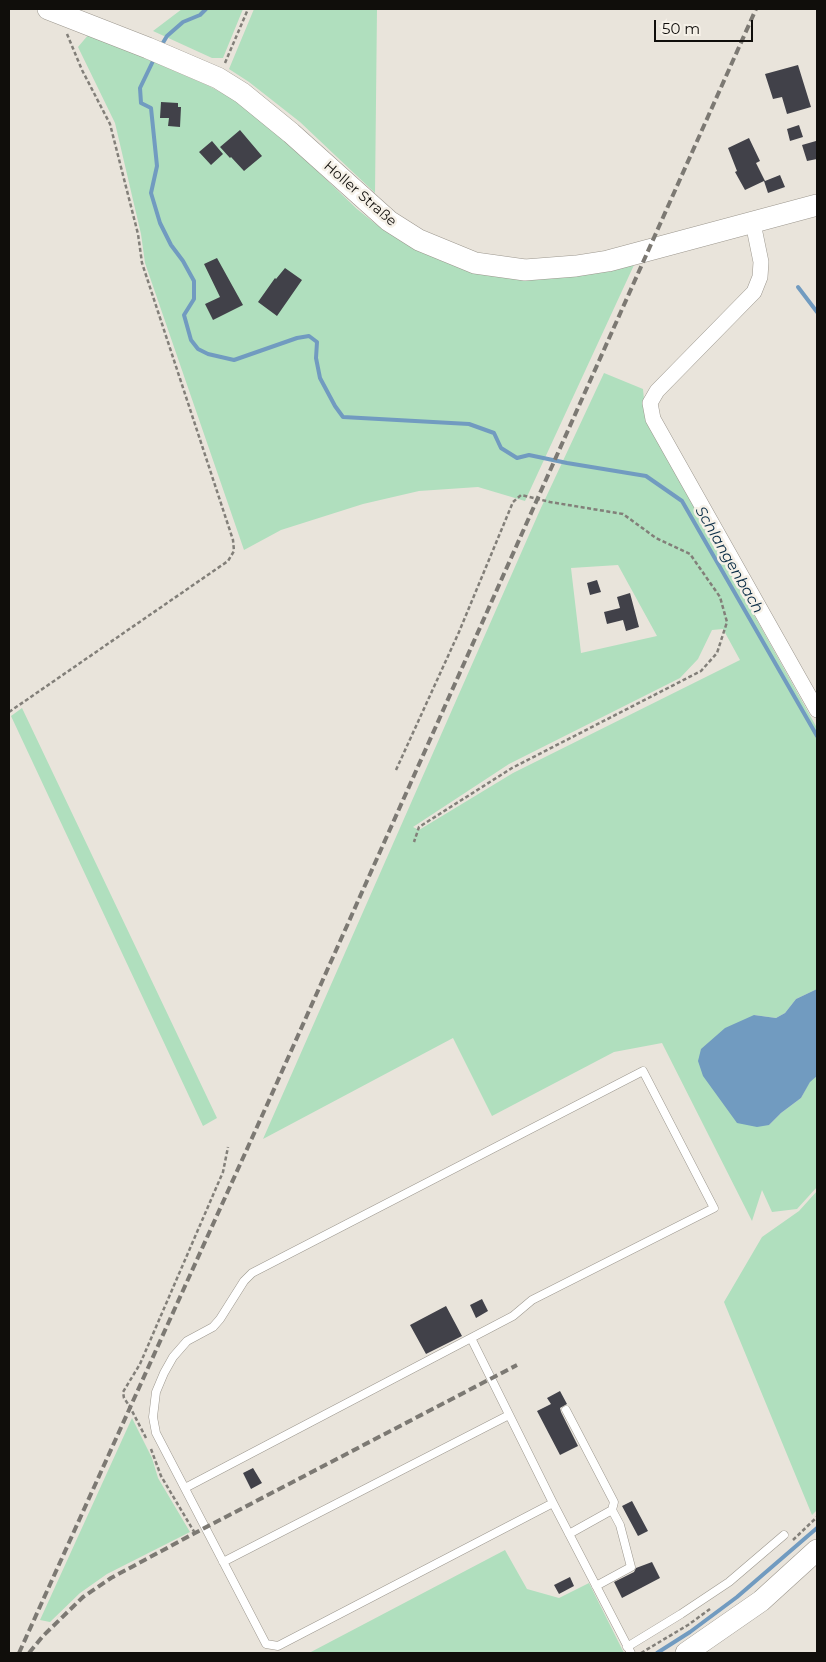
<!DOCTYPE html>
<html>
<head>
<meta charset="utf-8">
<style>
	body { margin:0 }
	#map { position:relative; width:826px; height:1662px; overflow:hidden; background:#e9e4db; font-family:Montserrat,sans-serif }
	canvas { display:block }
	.frame { position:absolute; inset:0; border:10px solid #100e0b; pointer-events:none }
	.scale { position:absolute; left:654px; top:20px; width:99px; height:22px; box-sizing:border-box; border:2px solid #100e0b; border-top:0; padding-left:6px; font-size:15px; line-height:18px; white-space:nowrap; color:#100e0b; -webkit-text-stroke:4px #f6f1e8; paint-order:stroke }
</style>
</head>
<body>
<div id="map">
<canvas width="826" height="1662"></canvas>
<div class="frame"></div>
<div class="scale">50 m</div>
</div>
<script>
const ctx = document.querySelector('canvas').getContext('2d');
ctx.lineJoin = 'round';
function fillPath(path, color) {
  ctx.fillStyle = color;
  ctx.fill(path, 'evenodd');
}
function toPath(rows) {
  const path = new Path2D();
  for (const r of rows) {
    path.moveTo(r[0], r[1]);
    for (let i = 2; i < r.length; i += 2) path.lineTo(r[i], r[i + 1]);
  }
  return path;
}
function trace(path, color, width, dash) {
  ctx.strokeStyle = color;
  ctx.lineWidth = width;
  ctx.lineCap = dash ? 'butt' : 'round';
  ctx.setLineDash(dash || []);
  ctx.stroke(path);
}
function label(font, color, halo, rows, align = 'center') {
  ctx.font = font + ' Montserrat,sans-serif';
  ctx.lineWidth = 5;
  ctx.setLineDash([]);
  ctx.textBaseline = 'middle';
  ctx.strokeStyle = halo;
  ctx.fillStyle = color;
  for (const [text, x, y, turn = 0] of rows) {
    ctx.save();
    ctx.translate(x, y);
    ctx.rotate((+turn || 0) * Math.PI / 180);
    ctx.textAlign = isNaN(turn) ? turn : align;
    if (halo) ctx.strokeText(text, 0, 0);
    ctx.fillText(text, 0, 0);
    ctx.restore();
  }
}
const green = toPath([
	[182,9,243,9,223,58,212,58,153,31],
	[254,9,377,9,375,193,300,122,249,82,229,69],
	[89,34,209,86,233,99,285,140,357,209,377,225,443,261,634,265,525,501,478,487,419,491,363,504,281,530,244,550,145,263,141,234,115,123,78,47],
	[604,373,643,389,646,421,817,728,817,989,796,999,785,1013,776,1018,754,1015,769,1125,781,1113,801,1098,810,1081,817,1076,817,1187,797,1209,772,1212,762,1190,752,1221,662,1043,614,1052,492,1116,453,1038,263,1139,540,510],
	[618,565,657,636,581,653,571,568],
	[723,629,740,660,513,773,419,830,413,827,509,764,680,678,698,659,712,630],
	[22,708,217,1118,203,1126,11,716],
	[817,1191,817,1510,812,1515,724,1302,762,1237,799,1211],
	[132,1418,152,1458,158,1478,190,1532,107,1574,80,1593,50,1622,40,1620],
	[505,1550,527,1589,559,1598,589,1583,624,1653,309,1653]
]);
const water = toPath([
	[817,989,817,1076,810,1082,801,1098,781,1113,769,1125,757,1127,737,1123,703,1076,698,1061,701,1049,725,1028,754,1015,776,1018,785,1013,796,999]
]);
const stream = toPath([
	[161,46,167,36,183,22,200,15,206,9],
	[154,59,140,88,141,103,151,108,157,166,151,193,160,223,171,245,183,261,194,281,194,299,184,315,191,340,198,349,208,354,234,360,297,338,309,336,317,342,316,358,320,378,335,406,343,417,469,424,494,433,501,448,517,458,529,455,567,463,646,476,682,501,817,736],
	[798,287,817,312],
	[657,1653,690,1632,737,1597,817,1528]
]);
const building = toPath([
	[798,65,811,107,787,114,782,97,773,99,765,74],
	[161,102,178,103,178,107,181,107,180,127,168,126,169,118,160,118],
	[799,125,803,137,790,141,787,129],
	[240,130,262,156,244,171,231,157,230,158,220,147],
	[749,138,760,161,756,163,765,181,780,175,785,187,768,193,764,181,745,190,735,172,737,171,728,148],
	[212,141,223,154,211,165,199,152],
	[816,141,817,142,817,159,807,161,802,145],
	[217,258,243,305,213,320,205,304,220,297,204,264],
	[285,268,302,280,277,316,258,302,275,278,276,279],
	[597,580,601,592,590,595,587,583],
	[630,593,639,627,626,631,623,620,607,624,604,612,620,608,617,597],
	[482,1299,488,1311,476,1318,470,1305],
	[446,1306,462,1336,426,1354,410,1325],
	[560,1391,567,1404,560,1408,561,1412,578,1446,560,1455,537,1411,551,1404,547,1398],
	[253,1468,262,1483,251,1489,243,1473],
	[632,1501,648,1531,638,1536,622,1506],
	[652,1562,660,1578,622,1598,614,1582,634,1572,636,1568],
	[570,1577,574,1586,559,1594,554,1585]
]);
const path = toPath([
	[225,63,248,9],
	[9,712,228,561,234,551,233,540,142,263,138,234,110,124,82,70,67,34],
	[396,770,459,632,513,502,521,495,550,502,623,514,656,538,690,554,720,597,727,622,717,653,701,671,512,768,419,827,414,842],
	[146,1438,130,1407,124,1398,123,1392,140,1364,223,1172,228,1147],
	[151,1449,161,1476,196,1535],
	[793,1540,817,1517],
	[641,1653,688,1625,710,1609]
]);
const lane = toPath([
	[471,1338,553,1503,631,1653],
	[566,1410,614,1502,612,1510],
	[185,1488,513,1316,532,1300,714,1208,643,1071,252,1273,244,1281,220,1319,213,1327,187,1341,173,1357,164,1373,156,1392,153,1417,156,1433,266,1644,278,1646,553,1503],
	[569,1534,612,1510,620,1525,631,1567,596,1586],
	[223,1562,509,1415],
	[627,1647,681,1614,729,1582,784,1535]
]);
const street = toPath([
	[753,223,761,262,760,277,754,292,657,391,650,403,653,419,817,710]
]);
const secondary = toPath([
	[48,9,148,48,218,78,242,93,291,133,389,221,419,240,475,263,525,270,576,266,608,261,817,205],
	[686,1653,761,1601,817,1550]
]);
const rail = toPath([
	[19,1653,271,1096,756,9],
	[29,1653,43,1636,83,1597,111,1578,195,1533,517,1365]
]);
const streetNames = [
	["Holler Straße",360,194,41]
];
const waterNames = [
	["Schlangenbach",729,560,60]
];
fillPath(green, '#b0dfbe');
fillPath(water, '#719bc0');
trace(stream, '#719bc0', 4);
fillPath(building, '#414149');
trace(lane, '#9c978e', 9);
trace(street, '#9c978e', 16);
trace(secondary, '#9c978e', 22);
trace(path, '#827f79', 2.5, [4, 2.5]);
trace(lane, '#fff', 8);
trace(street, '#fff', 15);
trace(secondary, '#fff', 21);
trace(rail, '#7c7973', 4, [8, 4]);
label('14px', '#100e0b', '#f6f1e8', streetNames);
label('italic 15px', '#092c46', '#f6f1e8', waterNames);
</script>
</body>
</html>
